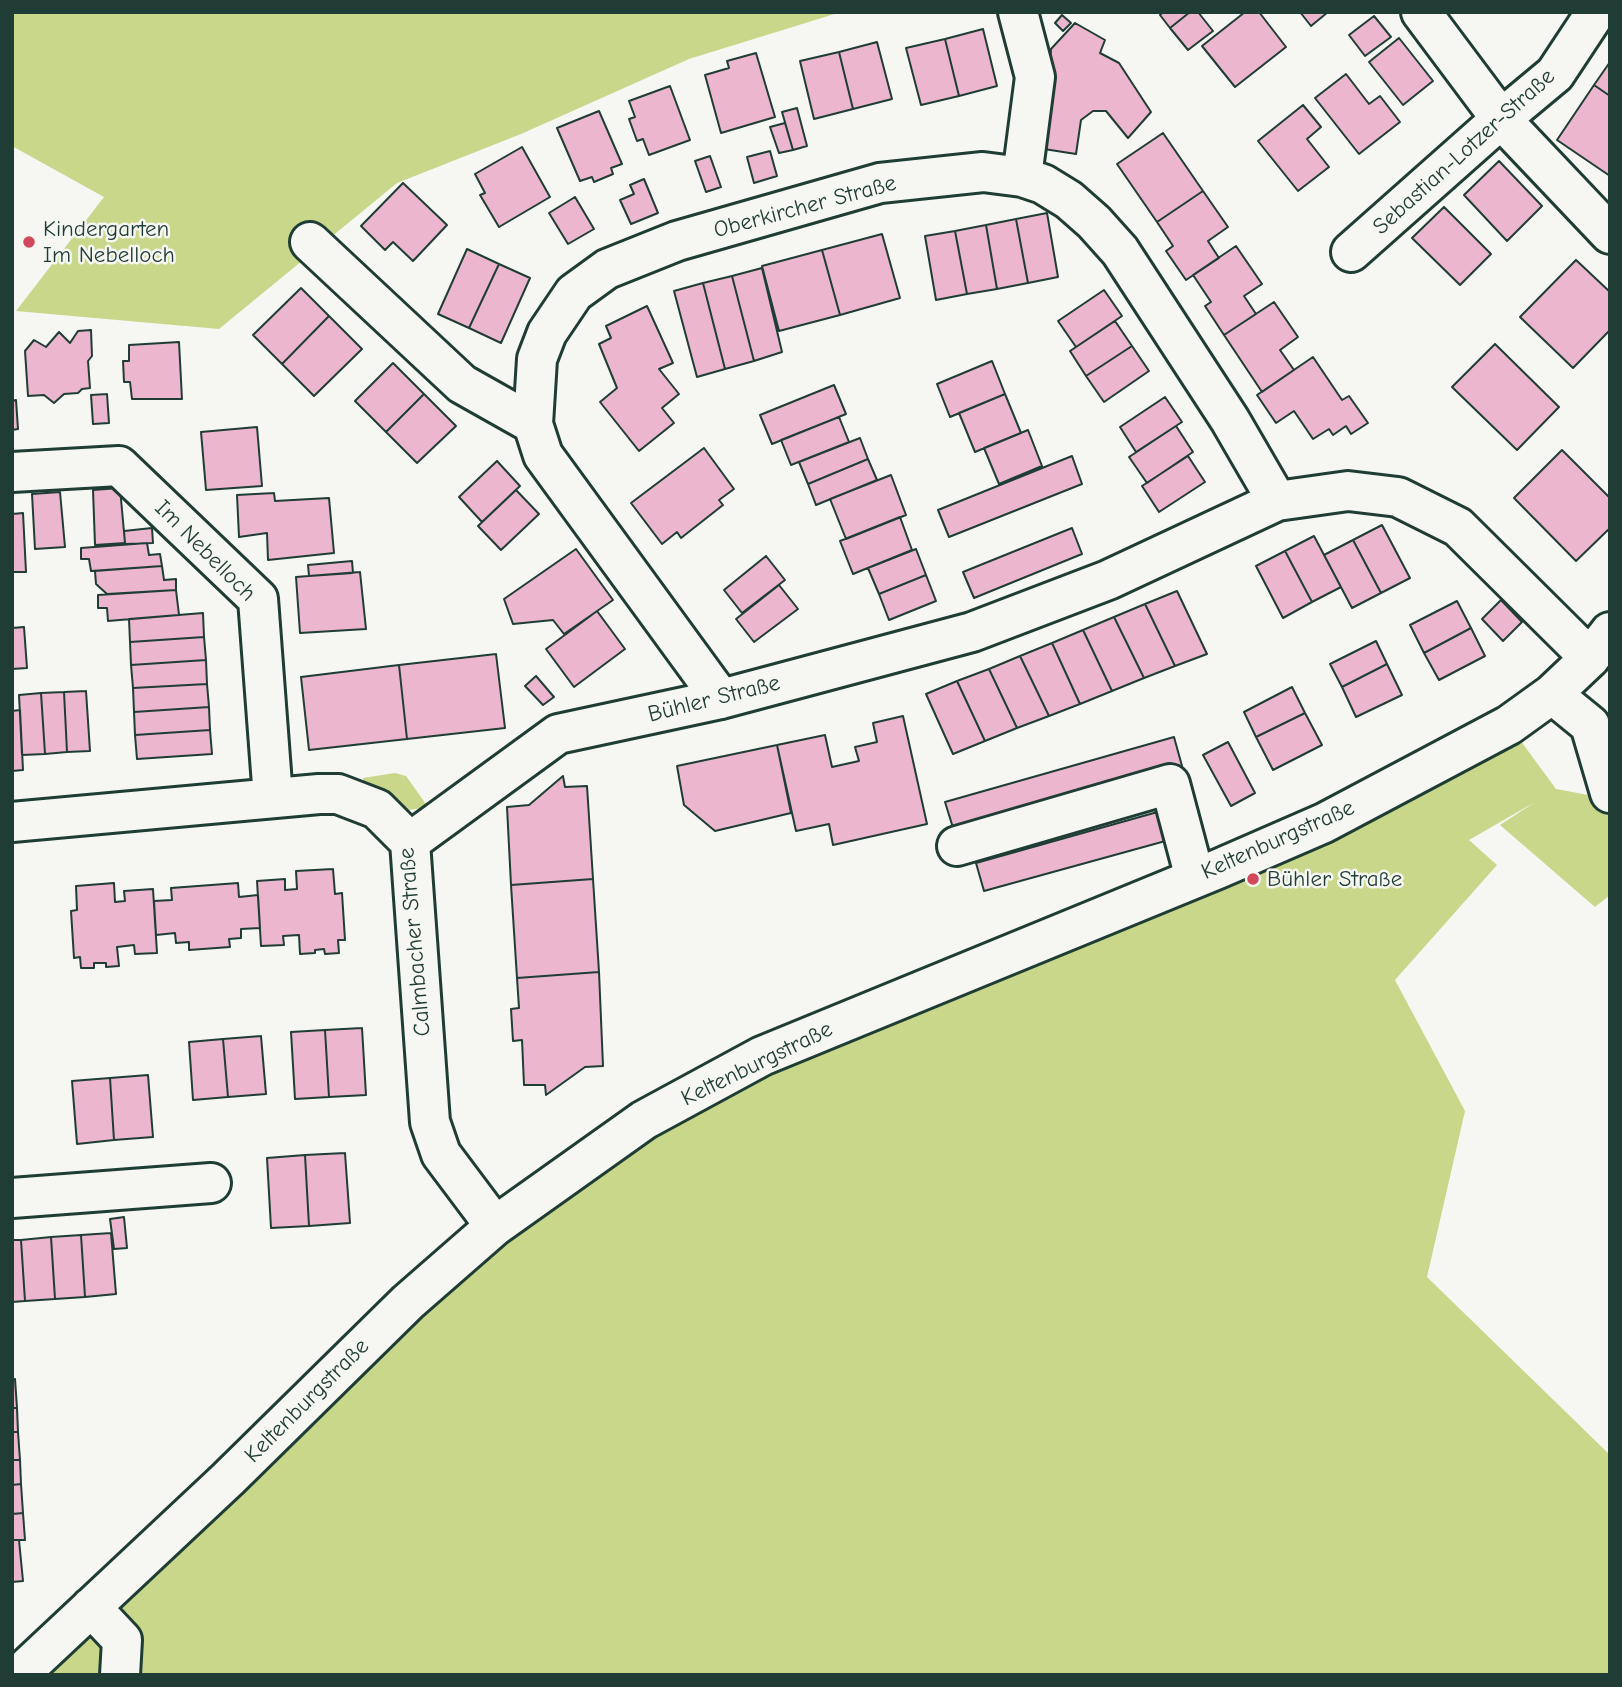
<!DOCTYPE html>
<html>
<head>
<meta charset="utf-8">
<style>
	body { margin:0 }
	#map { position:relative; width:1622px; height:1687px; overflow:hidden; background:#f6f6f2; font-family:"Comic Neue",sans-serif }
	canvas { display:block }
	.frame { position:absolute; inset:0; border:14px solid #1f3d34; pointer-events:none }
</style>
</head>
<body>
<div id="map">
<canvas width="1622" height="1687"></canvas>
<div class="frame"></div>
</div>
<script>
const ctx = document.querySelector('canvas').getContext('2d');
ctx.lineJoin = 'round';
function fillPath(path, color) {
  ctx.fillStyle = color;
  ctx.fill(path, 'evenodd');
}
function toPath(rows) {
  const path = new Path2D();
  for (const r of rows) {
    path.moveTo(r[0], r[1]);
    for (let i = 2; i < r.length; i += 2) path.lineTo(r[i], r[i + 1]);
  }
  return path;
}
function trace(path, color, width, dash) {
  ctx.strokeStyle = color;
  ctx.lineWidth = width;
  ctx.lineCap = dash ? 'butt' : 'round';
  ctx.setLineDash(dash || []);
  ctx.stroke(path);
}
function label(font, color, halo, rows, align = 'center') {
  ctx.font = font + ' "Comic Neue",sans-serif';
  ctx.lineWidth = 5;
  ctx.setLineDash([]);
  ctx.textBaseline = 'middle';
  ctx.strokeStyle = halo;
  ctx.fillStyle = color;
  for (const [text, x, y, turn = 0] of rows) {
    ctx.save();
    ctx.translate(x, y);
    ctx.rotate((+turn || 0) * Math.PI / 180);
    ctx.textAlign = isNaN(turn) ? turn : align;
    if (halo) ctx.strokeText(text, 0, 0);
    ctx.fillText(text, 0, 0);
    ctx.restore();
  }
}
const green = toPath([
	[12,12,841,12,689,59,521,134,397,183,219,329,16,311,104,197,12,146],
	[1509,725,1556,789,1610,799,1610,895,1595,907,1500,825,1535,802,1469,840,1497,865,1395,980,1465,1111,1427,1277,1610,1455,1610,1675,31,1675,228,1479,644,1120],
	[395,773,406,776,428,807,409,810,394,802,382,790,363,783,363,778]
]);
const building = toPath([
	[1163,12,1190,12,1170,28,1160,15,1163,12],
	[1190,12,1198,12,1213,31,1188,50,1170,28,1190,12],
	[1245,12,1259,12,1286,47,1235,87,1202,46,1245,12],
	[1300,12,1328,12,1311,26,1300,12],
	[1062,15,1071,23,1063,31,1055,23,1062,15],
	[1374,16,1391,37,1365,56,1349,35,1374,16],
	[1075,23,1105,40,1100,53,1119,63,1151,112,1128,138,1106,111,1093,111,1081,120,1076,154,1044,149,1051,49,1075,23],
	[983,29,997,86,959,96,945,39,983,29],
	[1399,38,1433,81,1403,105,1369,62,1399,38],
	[945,39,959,96,921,105,906,48,945,39],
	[877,42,892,99,853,109,839,52,877,42],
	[839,52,853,109,814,119,800,61,839,52],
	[756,53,775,117,721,133,705,75,729,68,727,61,756,53],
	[1610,62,1610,96,1594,85,1610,62],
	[1346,74,1369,104,1380,96,1400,122,1359,154,1315,98,1346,74],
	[1594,85,1610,96,1610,176,1557,140,1594,85],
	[670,86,690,140,649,155,643,139,637,141,629,119,635,117,629,101,670,86],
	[1303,105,1321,127,1307,139,1329,167,1298,191,1258,141,1303,105],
	[797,108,807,146,793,150,782,112,797,108],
	[599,111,622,164,611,168,613,174,594,182,592,177,580,181,557,128,599,111],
	[785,123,793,150,779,153,770,127,785,123],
	[1163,133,1203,191,1157,222,1117,164,1163,133],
	[522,147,550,197,499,227,480,195,485,193,475,174,522,147],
	[770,151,777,176,754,183,747,157,770,151],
	[710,156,721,187,706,192,695,161,710,156],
	[1499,161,1542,206,1507,241,1464,195,1499,161],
	[644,179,658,213,631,224,620,200,634,194,630,185,644,179],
	[403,183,447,225,413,261,393,242,385,250,361,226,403,183],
	[1203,191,1228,227,1208,241,1219,258,1186,280,1166,251,1173,246,1157,222,1203,191],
	[575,197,594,229,568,244,549,213,575,197],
	[1444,207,1491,254,1460,285,1412,238,1444,207],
	[1047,213,1058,277,1028,283,1016,219,1047,213],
	[1016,219,1028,283,997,289,986,225,1016,219],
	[986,225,997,289,967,294,955,231,986,225],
	[955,231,967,294,936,300,925,236,955,231],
	[882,234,900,298,840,315,822,250,882,234],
	[1236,246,1262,284,1244,296,1256,314,1224,335,1205,306,1211,302,1193,275,1236,246],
	[467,249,499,264,469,328,438,314,467,249],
	[822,250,840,315,779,331,762,266,822,250],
	[1576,260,1610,292,1610,330,1573,368,1520,317,1576,260],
	[499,264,530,278,501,343,469,328,499,264],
	[762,268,782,352,754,361,732,276,762,268],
	[732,276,754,361,725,369,703,283,732,276],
	[703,283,725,369,697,377,674,291,703,283],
	[301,288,329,316,282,364,253,335,301,288],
	[1104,290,1122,316,1076,347,1058,321,1104,290],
	[1274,302,1298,337,1280,350,1294,370,1262,392,1224,335,1274,302],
	[647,306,673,363,659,369,679,394,662,408,674,423,639,451,600,402,617,388,599,344,611,338,606,326,647,306],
	[329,316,362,349,314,396,282,364,329,316],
	[1115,321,1132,346,1086,376,1070,351,1115,321],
	[91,330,92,356,88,361,90,388,82,389,78,393,64,394,54,403,44,395,28,396,25,351,34,340,46,347,59,332,70,343,78,331,91,330],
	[179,342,182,399,132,399,130,382,124,382,123,361,129,361,129,345,179,342],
	[1495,344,1559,407,1517,450,1452,387,1495,344],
	[1132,346,1149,371,1104,402,1086,376,1132,346],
	[1313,357,1342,400,1349,396,1368,423,1351,434,1346,426,1333,435,1329,429,1313,439,1294,411,1276,423,1257,395,1313,357],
	[992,361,1005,394,950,417,937,384,992,361],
	[393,363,424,394,386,432,355,401,393,363],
	[834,385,846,414,772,444,760,415,834,385],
	[107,394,109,423,93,424,91,395,107,394],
	[424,394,456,426,417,463,386,432,424,394],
	[1005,394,1021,433,975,452,959,413,1005,394],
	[1165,397,1182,422,1136,452,1120,427,1165,397],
	[16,400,18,429,12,430,12,401,16,400],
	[839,417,849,442,791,465,781,440,839,417],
	[1176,426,1193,452,1147,483,1129,457,1176,426],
	[257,427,262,486,206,490,201,432,257,427],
	[1028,430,1042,466,999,484,984,448,1028,430],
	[860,438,868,459,808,484,799,462,860,438],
	[704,448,734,489,719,500,723,505,681,538,677,532,662,544,631,503,704,448],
	[1562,450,1610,498,1610,528,1576,561,1514,498,1562,450],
	[1072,456,1082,484,949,537,938,510,1072,456],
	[1188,456,1205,482,1159,512,1142,486,1188,456],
	[868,459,877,480,816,505,808,484,868,459],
	[497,461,520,486,482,522,459,497,497,461],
	[891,475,906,515,846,539,830,499,891,475],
	[120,488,125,543,95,545,93,490,120,488],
	[516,490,539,514,501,550,478,526,516,490],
	[60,492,65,547,35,549,32,494,60,492],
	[274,493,275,501,329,498,334,553,268,560,267,533,239,537,237,495,274,493],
	[23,513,26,572,12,572,12,514,23,513],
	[900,517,912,550,853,574,840,541,900,517],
	[1382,525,1410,578,1381,593,1353,540,1382,525],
	[152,528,153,543,125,544,124,531,152,528],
	[1072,528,1082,554,974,598,963,572,1072,528],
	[1314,536,1341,587,1312,602,1285,551,1314,536],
	[1353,540,1381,593,1352,608,1324,555,1353,540],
	[147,543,149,555,160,554,162,566,91,571,89,559,81,559,81,548,147,543],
	[576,549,613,600,564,634,553,620,513,624,504,599,576,549],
	[916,549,926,575,879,594,868,568,916,549],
	[1285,551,1312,602,1283,618,1256,566,1285,551],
	[766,556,785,580,742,613,724,590,766,556],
	[352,561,353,573,309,576,308,565,352,561],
	[162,566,164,580,176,579,176,590,107,594,96,584,95,571,162,566],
	[360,572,366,629,300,633,296,577,360,572],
	[926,575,936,601,889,620,879,594,926,575],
	[779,585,798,609,754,642,736,619,779,585],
	[176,590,179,615,108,621,107,608,98,608,98,595,176,590],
	[1177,591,1207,654,1175,666,1145,604,1177,591],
	[1501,600,1522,622,1503,641,1482,619,1501,600],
	[1457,601,1471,628,1424,653,1410,625,1457,601],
	[1145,604,1175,666,1144,678,1114,617,1145,604],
	[597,611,625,649,574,687,546,649,597,611],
	[203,613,204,637,130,642,129,619,203,613],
	[1114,617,1144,678,1112,691,1083,630,1114,617],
	[24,627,27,668,12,669,12,628,24,627],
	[1471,628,1485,656,1439,680,1424,653,1471,628],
	[1083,630,1112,691,1080,704,1052,643,1083,630],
	[204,637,206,660,131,665,130,642,204,637],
	[1376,641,1387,664,1342,687,1330,664,1376,641],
	[1052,643,1080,704,1049,716,1020,656,1052,643],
	[496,654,505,728,407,739,399,665,496,654],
	[1020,656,1049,716,1017,728,989,669,1020,656],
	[206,660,207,684,133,688,131,665,206,660],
	[1387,664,1402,695,1356,717,1342,687,1387,664],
	[399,665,407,739,309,750,301,677,399,665],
	[989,669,1017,728,985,741,957,681,989,669],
	[536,676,554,697,543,705,525,686,536,676],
	[957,681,985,741,953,754,926,694,957,681],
	[207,684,209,707,134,712,133,688,207,684],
	[1292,687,1305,713,1256,737,1244,712,1292,687],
	[86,691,90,751,67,752,64,692,86,691],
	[64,692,67,752,45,754,41,693,64,692],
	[41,693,45,754,22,755,19,695,41,693],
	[209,707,210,730,135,735,134,712,209,707],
	[20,710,23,770,12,771,12,711,20,710],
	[1305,713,1322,745,1273,770,1256,737,1305,713],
	[903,716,927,824,833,845,829,824,796,831,777,745,825,735,832,767,859,761,855,747,877,742,873,723,903,716],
	[210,730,212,754,137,759,135,735,210,730],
	[1174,737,1182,766,954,831,945,802,1174,737],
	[1228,742,1255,793,1231,806,1203,755,1228,742],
	[777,745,791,813,715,831,684,805,677,766,777,745],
	[563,776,565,787,587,786,593,879,511,885,507,807,529,805,563,776],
	[1161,811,1169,840,984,891,976,863,1161,811],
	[333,869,335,894,342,893,345,940,338,940,339,953,325,954,324,949,315,950,315,953,300,954,299,935,283,936,284,945,261,946,257,881,285,879,285,890,297,889,296,871,333,869],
	[593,879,599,972,517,978,511,885,593,879],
	[114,883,115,902,125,901,124,891,153,889,157,953,135,954,134,945,117,947,119,966,106,967,106,963,94,963,94,968,81,968,80,957,74,958,71,911,77,910,76,886,114,883],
	[238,883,239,897,258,895,260,928,241,929,241,938,229,939,230,947,189,950,189,942,176,943,175,933,156,935,154,901,172,900,171,888,238,883],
	[599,972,603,1066,585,1067,546,1095,545,1085,524,1085,522,1040,513,1041,511,1009,519,1008,517,978,599,972],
	[362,1028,366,1095,329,1097,325,1030,362,1028],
	[325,1030,329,1097,295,1099,291,1032,325,1030],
	[261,1036,266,1094,228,1097,223,1039,261,1036],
	[223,1039,228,1097,193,1100,189,1042,223,1039],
	[148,1075,153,1137,114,1140,110,1078,148,1075],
	[110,1078,114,1140,77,1144,72,1081,110,1078],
	[345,1153,350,1223,309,1226,305,1155,345,1153],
	[305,1155,309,1226,271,1228,267,1158,305,1155],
	[124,1217,127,1248,114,1249,110,1219,124,1217],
	[111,1233,116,1294,85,1297,81,1235,111,1233],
	[81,1235,85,1297,55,1299,51,1237,81,1235],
	[51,1237,55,1299,25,1301,21,1240,51,1237],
	[12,1240,21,1240,25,1301,12,1302,12,1240],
	[12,1379,15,1379,17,1408,12,1408,12,1379],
	[12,1408,17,1408,18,1432,12,1432,12,1408],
	[12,1432,18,1432,20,1460,12,1460,12,1432],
	[12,1460,20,1460,21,1484,12,1485,12,1460],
	[21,1484,23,1513,12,1514,12,1485,21,1484],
	[23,1513,25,1540,12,1540,12,1514,23,1513],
	[12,1540,19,1540,23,1581,12,1582,12,1540]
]);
const minor = toPath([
	[1018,12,1035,77,1022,177],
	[1421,12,1501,119,1610,234],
	[310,242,462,384,533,424],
	[1351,252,1501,119,1555,74,1596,12],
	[12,472,119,466,258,599,273,798],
	[1552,694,1590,725,1610,793],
	[721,699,543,455,533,424,537,359,547,333,574,293,607,269,677,241,880,183,983,172,1022,177,1043,184,1069,200,1094,222,1120,251,1230,420,1277,501],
	[12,822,319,794,338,794,377,809,410,842,430,1122,441,1154,495,1226],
	[410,842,558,734,721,699,972,632,1108,580,1277,501,1348,491,1398,497,1458,527,1590,658],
	[957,846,1170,784,1195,878],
	[12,1198,211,1183],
	[91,1607,122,1640,120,1675],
	[19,1675,228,1479,408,1302,495,1226,644,1120,762,1056,1218,869,1324,823,1509,725,1552,694,1590,658,1610,632]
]);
const markers = [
	[29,242,7,"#d1495b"],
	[1253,879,7,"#d1495b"]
];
const streetNames = [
	["Sebastian-Lotzer-Straße",1464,152,-42],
	["Oberkircher Straße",805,207,-15],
	["Im Nebelloch",205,551,45],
	["Bühler Straße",714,699,-14],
	["Keltenburgstraße",1278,840,-24],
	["Calmbacher Straße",415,942,-95],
	["Keltenburgstraße",757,1064,-26],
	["Keltenburgstraße",307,1401,-45]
];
const poiNames = [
	["Kindergarten",43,229],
	["Im Nebelloch",43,255],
	["Bühler Straße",1267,879]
];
fillPath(green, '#c9d78b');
fillPath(building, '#ecb6cf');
trace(building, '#1f3d34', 2);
trace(minor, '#1f3d34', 44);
trace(minor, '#f6f6f2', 38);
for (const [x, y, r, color] of markers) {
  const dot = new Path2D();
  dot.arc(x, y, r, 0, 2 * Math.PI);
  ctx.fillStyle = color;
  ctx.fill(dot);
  trace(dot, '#f6f6f2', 2.5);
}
label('23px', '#1f3d34', '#f6f6f2', streetNames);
label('23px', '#1f3d34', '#f6f6f2', poiNames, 'left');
</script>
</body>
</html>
